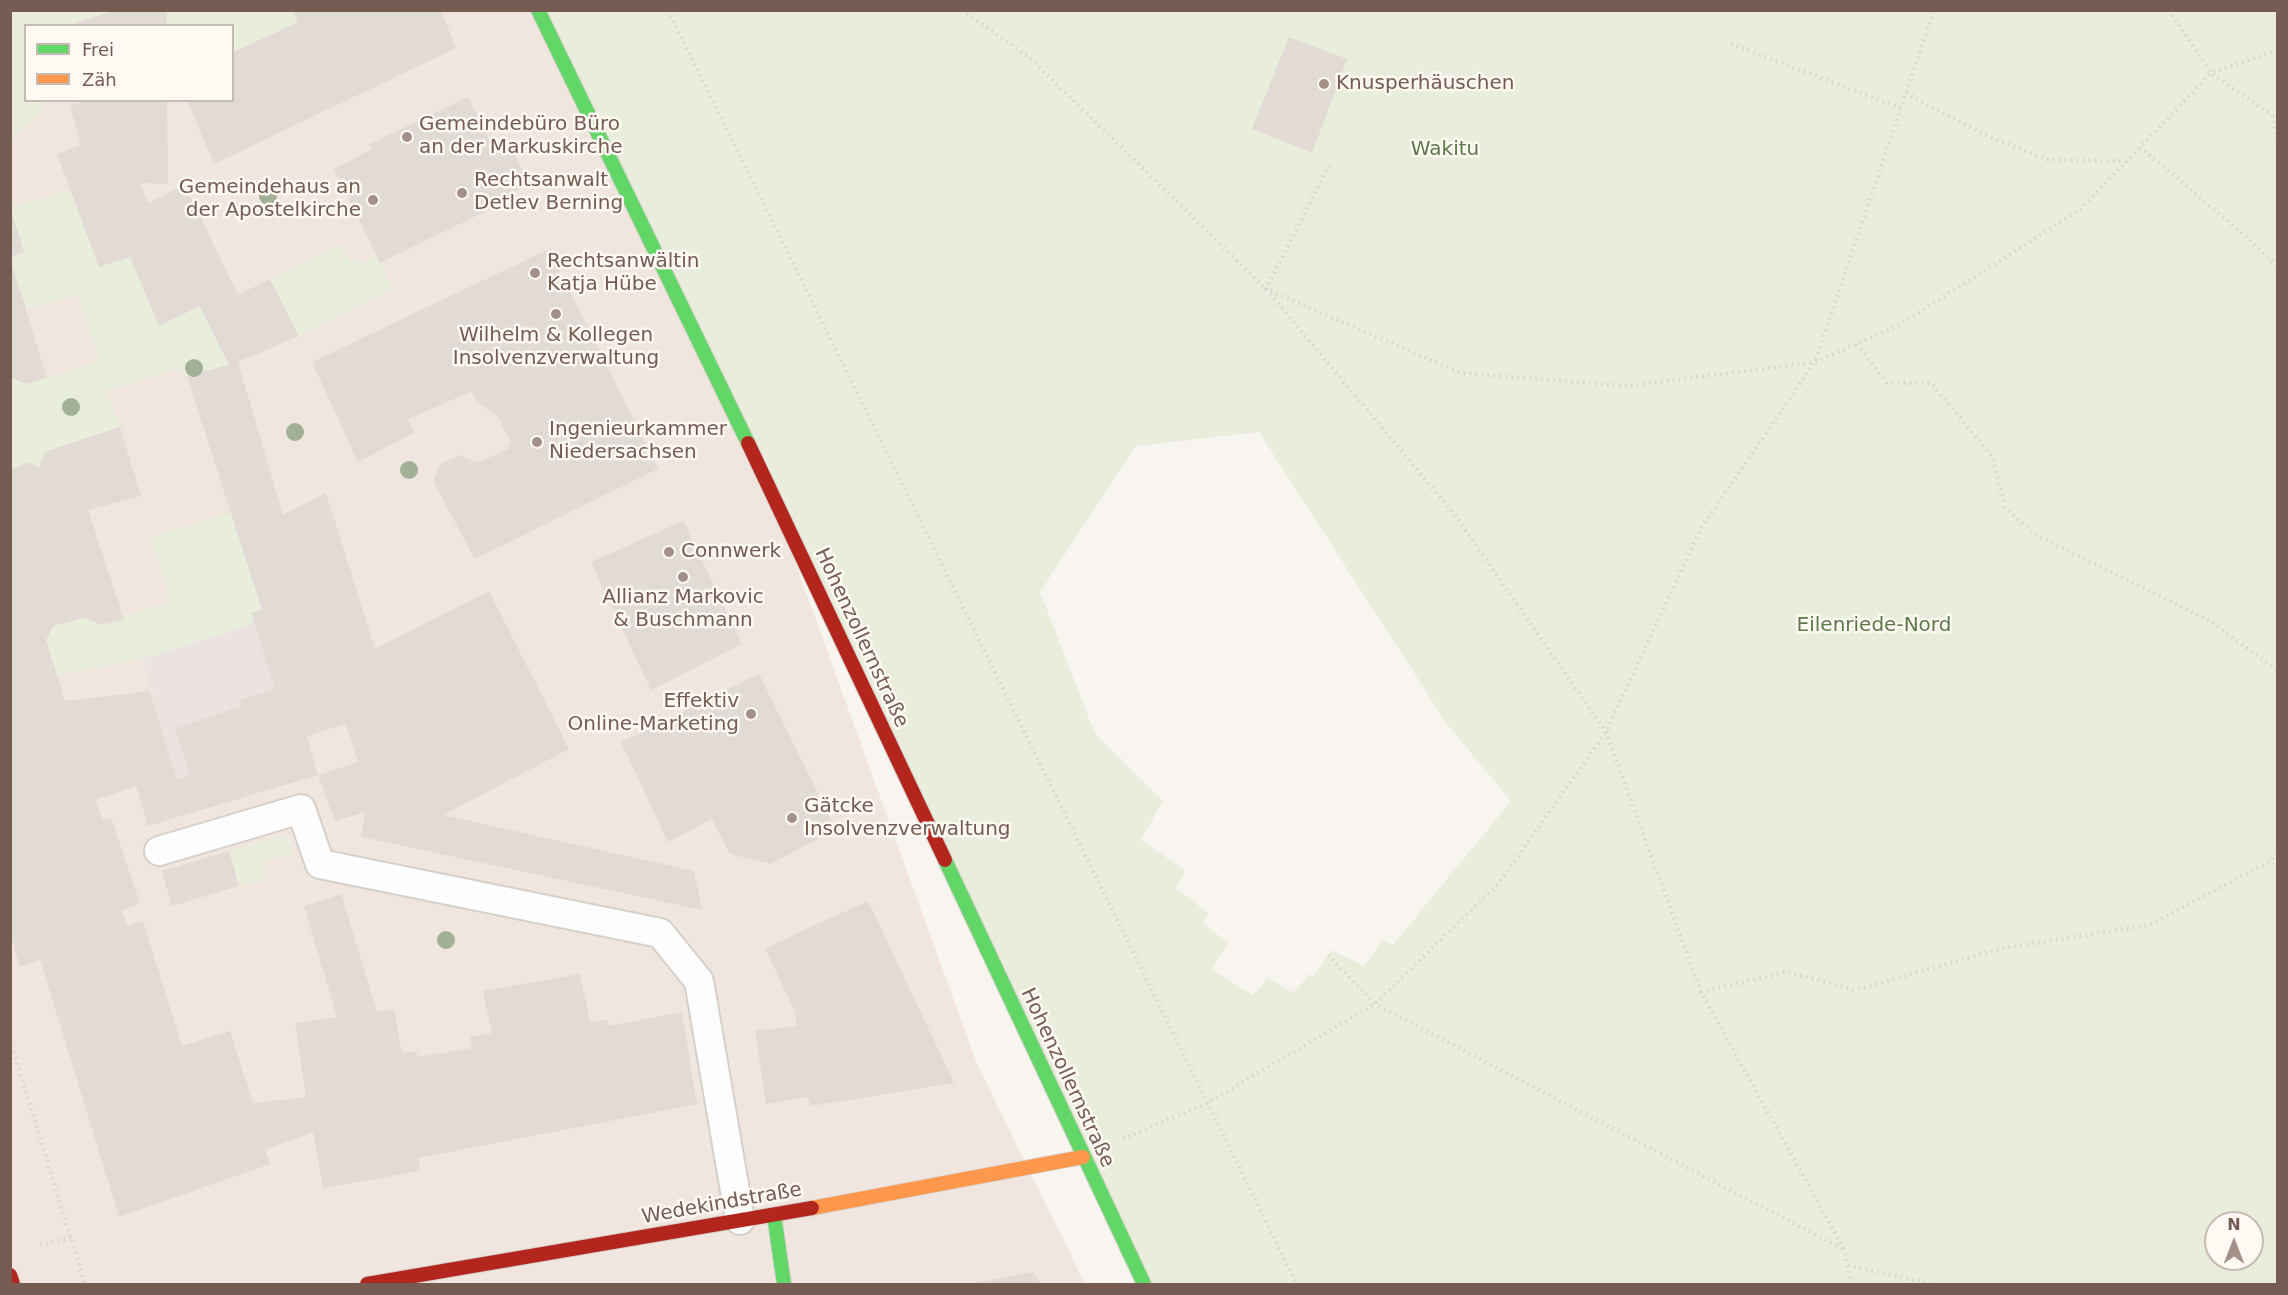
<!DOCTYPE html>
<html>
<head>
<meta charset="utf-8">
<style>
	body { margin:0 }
	#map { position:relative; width:2288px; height:1295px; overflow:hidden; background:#f8f4f0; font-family:"DejaVu Sans",sans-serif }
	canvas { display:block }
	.frame { position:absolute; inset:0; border:12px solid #755b51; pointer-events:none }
	.legend { position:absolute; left:24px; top:24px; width:210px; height:78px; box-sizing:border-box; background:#fef9f3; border:2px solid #c7bab2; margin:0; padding:8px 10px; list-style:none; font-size:18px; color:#755b51 }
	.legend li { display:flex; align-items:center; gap:12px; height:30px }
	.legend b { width:30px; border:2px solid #c7bab2 }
	.north { position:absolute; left:2204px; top:1211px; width:60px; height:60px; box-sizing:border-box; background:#fef9f3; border:2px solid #c7bab2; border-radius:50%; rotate:0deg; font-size:16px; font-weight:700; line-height:24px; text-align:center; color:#755b51 }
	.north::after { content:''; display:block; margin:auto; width:21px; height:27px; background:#a39189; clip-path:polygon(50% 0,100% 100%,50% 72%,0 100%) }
</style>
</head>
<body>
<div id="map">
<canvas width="2288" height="1295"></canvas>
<div class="frame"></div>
<ul class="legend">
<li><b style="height:8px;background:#63d668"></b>Frei</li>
<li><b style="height:8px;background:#ff974d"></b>Zäh</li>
</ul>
<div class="north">N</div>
</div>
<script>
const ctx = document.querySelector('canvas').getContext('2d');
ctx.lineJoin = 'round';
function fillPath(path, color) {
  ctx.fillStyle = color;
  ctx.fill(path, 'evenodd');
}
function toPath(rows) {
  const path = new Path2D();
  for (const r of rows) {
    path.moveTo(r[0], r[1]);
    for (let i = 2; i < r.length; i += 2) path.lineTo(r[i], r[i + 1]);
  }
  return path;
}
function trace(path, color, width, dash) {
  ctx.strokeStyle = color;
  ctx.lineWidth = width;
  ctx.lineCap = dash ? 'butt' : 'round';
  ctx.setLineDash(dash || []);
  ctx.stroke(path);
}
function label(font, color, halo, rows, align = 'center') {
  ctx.font = font + ' "DejaVu Sans",sans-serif';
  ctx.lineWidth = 5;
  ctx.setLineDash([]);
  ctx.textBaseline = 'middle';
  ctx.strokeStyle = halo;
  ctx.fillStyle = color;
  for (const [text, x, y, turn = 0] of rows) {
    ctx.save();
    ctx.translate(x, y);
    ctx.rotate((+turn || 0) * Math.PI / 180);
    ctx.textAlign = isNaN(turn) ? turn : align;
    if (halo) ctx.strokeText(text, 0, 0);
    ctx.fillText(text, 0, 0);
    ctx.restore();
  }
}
const residential = toPath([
	[10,11,538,11,763,474,977,1064,1085,1284,13,1284,10,1275],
	[26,26,232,26,232,100,26,100]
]);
const industrial = toPath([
	[254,623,275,689,240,700,241,706,190,776,177,780,143,659]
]);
const green = toPath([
	[11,11,116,11,66,25,26,26,26,100,42,101,44,109,11,140],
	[167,11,293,11,298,22,233,53,232,26,167,25],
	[538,11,2277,11,2277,1284,1144,1284],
	[1259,432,1447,724,1511,801,1393,945,1383,940,1364,966,1331,950,1314,977,1309,974,1294,993,1268,978,1253,995,1212,970,1228,943,1203,923,1208,913,1176,888,1186,871,1141,840,1163,801,1095,734,1040,592,1136,446],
	[2216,1223,2252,1223,2252,1259,2216,1259],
	[71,190,99,267,130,257,159,325,200,306,229,365,187,376,177,369,106,391,120,427,44,452,39,467,12,469,11,479,10,377,26,384,100,361,78,295,26,310,11,258,24,252,13,217,11,217,11,207],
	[341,245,349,261,362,263,377,255,392,289,299,336,270,279],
	[232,512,262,610,251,614,254,623,143,659,57,675,46,640,53,626,85,618,101,625,124,620,123,617,171,602,151,537],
	[283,835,290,839,294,854,262,862,266,880,239,886,229,851]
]);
const building = toPath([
	[116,10,167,10,167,26,68,26],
	[293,10,441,10,456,48,214,164,187,100,232,100,232,53,298,22],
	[1289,37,1347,59,1312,153,1252,129],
	[468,97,495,152,510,145,529,185,515,192,517,196,380,263,334,169,372,149,370,144],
	[86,100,167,100,168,184,139,183,149,203,185,185,238,295,270,279,299,336,238,362,283,515,326,493,375,649,489,591,569,749,443,815,694,871,702,910,361,837,365,812,335,821,318,775,358,762,346,724,307,736,318,775,148,826,136,786,96,800,102,820,111,818,140,903,122,911,127,926,143,921,182,1046,230,1031,253,1103,306,1097,295,1023,337,1017,304,906,341,894,377,1012,394,1009,402,1053,416,1051,418,1057,472,1048,470,1037,492,1033,483,991,580,974,590,1022,607,1020,608,1026,682,1012,697,1104,419,1158,420,1171,323,1188,313,1132,265,1150,270,1164,119,1217,40,959,20,967,10,935,12,469,27,462,39,467,44,452,120,427,141,496,88,510,124,620,101,625,85,618,53,626,46,640,65,701,150,691,177,780,190,776,175,729,241,706,240,700,275,689,251,613,262,610,187,376,229,365,200,306,159,326,130,257,99,267,57,154,81,145,70,106],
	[13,216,24,252,10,258,10,217],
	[549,249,658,469,475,559,433,481,440,464,460,455,477,463,508,449,511,441,497,416,476,401,472,391,408,419,414,433,358,462,312,362],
	[10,258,47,378,26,384,10,377],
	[683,521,742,644,651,690,591,562],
	[759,674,836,830,770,864,730,854,712,819,668,842,621,742],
	[229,851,239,886,172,906,162,871],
	[868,901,954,1083,811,1106,808,1097,766,1104,755,1031,797,1026,795,1012,765,948],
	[1033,1272,1041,1284,973,1284,973,1283]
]);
const path = toPath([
	[668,10,1297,1284],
	[962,10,1030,58,1266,289,1455,515,1606,732,1701,992,1844,1249,1851,1284],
	[2169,10,2211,73,2272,115,2278,143],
	[1731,44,1901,108],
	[1906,93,1985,135,2049,160,2126,161],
	[2140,147,2248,238,2278,267],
	[1329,165,1266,289,1461,373,1628,386,1815,362,1899,325,2081,209,2211,73,2278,50],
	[1857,344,1887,383,1931,383,1992,456,2005,507,2034,534,2210,621,2278,671],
	[1328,955,1375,1004,1843,1249],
	[1701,992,1787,972,1855,990,2003,948,2149,925,2269,862,2278,852],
	[10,1040,85,1284],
	[1123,1139,1207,1103,1375,1004,1499,883,1606,732,1701,528,1815,362,1934,10],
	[40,1244,72,1238],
	[1848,1265,1931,1284]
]);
const lane = toPath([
	[159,851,301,809,320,864,660,933,699,981,740,1220]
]);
const fast = toPath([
	[538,10,748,443],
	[945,860,1144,1284],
	[774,1215,784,1284]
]);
const slow = toPath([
	[812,1208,1083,1157]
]);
const jam = toPath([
	[748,443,945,860],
	[10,1275,13,1284],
	[367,1284,812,1208]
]);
const trees = [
	[268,196],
	[194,368],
	[71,407],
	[295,432],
	[409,470],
	[446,940]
];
const markers = [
	[1324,84,6,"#a39189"],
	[407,137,6,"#a39189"],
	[462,193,6,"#a39189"],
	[373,200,6,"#a39189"],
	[535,273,6,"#a39189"],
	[556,314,6,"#a39189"],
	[537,442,6,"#a39189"],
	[669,552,6,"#a39189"],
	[683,577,6,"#a39189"],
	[751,714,6,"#a39189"],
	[792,818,6,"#a39189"]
];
const poiNames = [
	["Knusperhäuschen",1336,84],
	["Gemeindebüro Büro",419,125],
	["an der Markuskirche",419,148],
	["Rechtsanwalt",474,181],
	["Detlev Berning",474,204],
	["Gemeindehaus an",361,188,"right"],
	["der Apostelkirche",361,211,"right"],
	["Rechtsanwältin",547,262],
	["Katja Hübe",547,285],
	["Wilhelm & Kollegen",556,336,"center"],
	["Insolvenzverwaltung",556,359,"center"],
	["Ingenieurkammer",549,430],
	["Niedersachsen",549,453],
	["Connwerk",681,552],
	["Allianz Markovic",683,598,"center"],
	["& Buschmann",683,621,"center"],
	["Effektiv",739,702,"right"],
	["Online-Marketing",739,725,"right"],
	["Gätcke",804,807],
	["Insolvenzverwaltung",804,830]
];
const parkNames = [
	["Wakitu",1445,150],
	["Eilenriede-Nord",1874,626]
];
const streetNames = [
	["Hohenzollernstraße",861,638,65],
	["Hohenzollernstraße",1067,1078,65],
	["Wedekindstraße",722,1204,-10]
];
fillPath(residential, '#f0e6df');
fillPath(industrial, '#eae3df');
fillPath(green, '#e8eddc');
fillPath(building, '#e2dad5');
trace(lane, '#d6d0cb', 32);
trace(fast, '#d8d0cc', 16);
trace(slow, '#d8d0cc', 16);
trace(jam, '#d8d0cc', 16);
trace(path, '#dad4d0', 4, [1.5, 4.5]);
trace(lane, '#fefdfd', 28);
trace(fast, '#63d668', 14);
trace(slow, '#ff974d', 14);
trace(jam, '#b3261e', 14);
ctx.fillStyle = '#a2b095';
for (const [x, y] of trees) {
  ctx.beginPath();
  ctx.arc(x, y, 9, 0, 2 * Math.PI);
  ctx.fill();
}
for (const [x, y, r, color] of markers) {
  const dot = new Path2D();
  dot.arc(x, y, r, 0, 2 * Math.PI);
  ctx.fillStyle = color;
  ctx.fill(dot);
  trace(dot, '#fef9f3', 2);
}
label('20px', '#755b51', '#fef9f3', poiNames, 'left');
label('20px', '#5c794a', '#fef9f3', parkNames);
label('20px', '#755b51', '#fef9f3', streetNames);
</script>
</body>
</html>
